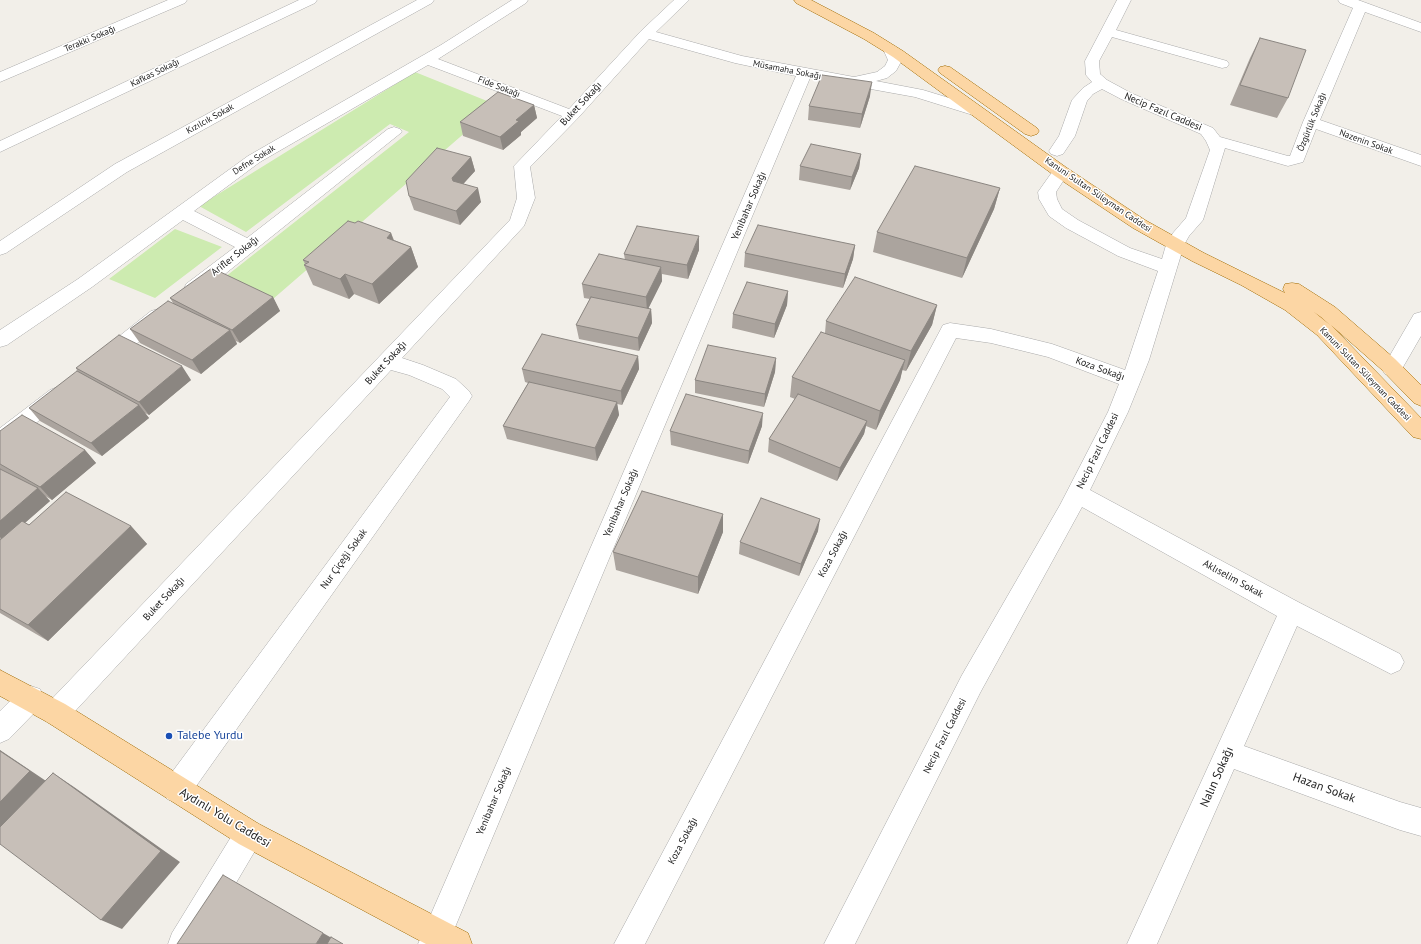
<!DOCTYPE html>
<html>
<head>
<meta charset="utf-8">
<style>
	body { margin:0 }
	canvas { display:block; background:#f2efe9 }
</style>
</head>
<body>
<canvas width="1421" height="944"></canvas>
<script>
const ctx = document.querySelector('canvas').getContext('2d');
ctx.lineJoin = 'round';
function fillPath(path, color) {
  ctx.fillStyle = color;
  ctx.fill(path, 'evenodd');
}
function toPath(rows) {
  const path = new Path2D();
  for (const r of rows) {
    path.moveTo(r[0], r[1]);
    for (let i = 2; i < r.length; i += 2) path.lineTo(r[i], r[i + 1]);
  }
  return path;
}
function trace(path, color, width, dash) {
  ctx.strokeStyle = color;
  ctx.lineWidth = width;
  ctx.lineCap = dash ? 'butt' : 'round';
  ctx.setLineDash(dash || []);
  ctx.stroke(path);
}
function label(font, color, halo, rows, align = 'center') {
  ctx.font = font + ' "PT Sans",sans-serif';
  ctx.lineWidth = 3;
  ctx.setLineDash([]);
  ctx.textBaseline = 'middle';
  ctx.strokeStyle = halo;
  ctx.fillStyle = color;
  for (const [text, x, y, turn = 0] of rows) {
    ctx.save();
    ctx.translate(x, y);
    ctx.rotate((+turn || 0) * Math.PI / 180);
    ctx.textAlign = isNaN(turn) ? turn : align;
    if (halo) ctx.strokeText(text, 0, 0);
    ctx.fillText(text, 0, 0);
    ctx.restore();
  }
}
const grass = toPath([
	[415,72,497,105,273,299,225,277,409,132,390,124,246,232,199,206],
	[175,229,222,247,155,298,109,279]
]);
const minor = toPath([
	[168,0,187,0,185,3,0,82,0,72,168,0],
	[299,0,317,0,315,3,0,152,0,141,299,0],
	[417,0,434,0,432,3,127,172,6,253,0,255,0,241,115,164,417,0],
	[512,0,528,0,526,3,438,59,569,109,641,31,674,0,689,0,656,32,742,56,854,77,877,72,885,66,888,60,883,49,885,46,890,45,895,46,902,60,896,71,887,78,876,81,923,90,982,108,984,111,982,114,976,116,915,97,810,78,448,944,418,944,796,76,735,63,649,39,578,118,530,167,535,198,524,226,402,358,423,365,456,379,469,391,472,396,469,401,187,799,177,803,167,799,163,789,167,779,450,397,442,389,409,375,391,370,65,722,56,726,47,722,43,713,47,704,510,220,517,198,514,166,562,116,428,65,260,162,194,211,247,238,388,129,394,127,400,129,402,132,200,294,193,295,186,294,184,289,186,284,235,247,183,220,92,287,7,345,0,347,0,330,78,279,248,156,441,45,512,0],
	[1117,0,1131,0,1116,30,1227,61,1229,64,1227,67,1222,68,1112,37,1099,61,1100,74,1107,80,1131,93,1213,128,1220,137,1288,156,1290,156,1303,122,1353,8,1340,3,1338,0,1358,0,1421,23,1421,32,1365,12,1320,120,1421,155,1421,166,1316,129,1303,162,1288,166,1225,148,1203,220,1189,236,1184,245,1149,360,1141,380,1128,412,1090,490,1300,603,1400,654,1404,662,1400,670,1391,674,1297,626,1244,746,1400,802,1421,808,1421,836,1400,830,1234,769,1157,944,1127,944,1277,616,1082,507,980,693,855,944,824,944,962,675,1060,505,1108,412,1119,384,1048,357,991,343,956,338,645,944,614,944,943,325,950,323,991,329,1052,344,1125,370,1158,271,1118,256,1066,228,1049,216,1039,199,1038,192,1055,168,1061,167,1067,168,1069,172,1056,192,1057,199,1062,209,1078,220,1130,248,1162,259,1166,245,1173,233,1186,218,1210,150,1206,141,1201,134,1121,99,1102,89,1093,94,1087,101,1075,136,1063,154,1057,156,1051,154,1049,151,1059,136,1072,100,1083,88,1092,82,1086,75,1085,61,1117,0],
	[158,309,165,311,168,316,165,321,112,363,105,365,98,363,95,358,98,353,151,311,158,309],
	[1421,312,1421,336,1399,374,1392,376,1385,374,1382,369,1385,364,1414,314,1421,312],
	[57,387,64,390,67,395,64,400,8,446,0,448,0,428,50,390,57,387],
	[31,686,40,689,44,698,40,707,9,739,0,743,0,711,22,689,31,686],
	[249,820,259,824,263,834,259,844,200,944,168,944,172,933,239,824,249,820]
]);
const major = toPath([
	[794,0,811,0,874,33,903,51,1067,168,1145,220,1204,253,1285,293,1283,289,1285,284,1292,283,1299,284,1335,307,1395,359,1421,385,1421,406,1414,403,1381,369,1331,325,1421,418,1421,439,1413,437,1317,335,1285,310,1241,285,1192,261,1133,228,1055,176,893,57,864,39,796,3,794,0],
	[1314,312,1321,317,1330,325,1314,312],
	[945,66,950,67,1037,128,1039,131,1037,134,1031,136,1025,134,940,73,938,70,940,67,945,66],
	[0,670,65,704,259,824,468,933,472,944,426,944,239,844,47,722,0,696,0,670]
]);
const wall = toPath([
	[1260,38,1288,98,1277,118,1230,105,1250,58],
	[870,96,860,128,808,120,809,106],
	[534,105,537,118,521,132,521,135,503,150,463,136,460,122],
	[861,154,859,168,850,190,799,180,800,166],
	[471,157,475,171,463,184,481,202,460,225,414,210,409,196],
	[1000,188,994,209,962,278,873,252,877,232],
	[391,233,394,240,411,247,418,267,379,304,354,294,349,299,313,285,304,265,305,264,303,260],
	[855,245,853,259,843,288,744,267,745,253],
	[699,250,688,279,662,274,662,281,648,309,651,309,652,323,639,351,579,339,576,325,590,299,584,298,582,284,625,260,624,254],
	[788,291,787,305,774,338,732,328,733,314],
	[273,297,280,311,240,343,236,341,237,344,201,374,140,343,130,329,173,303,170,298],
	[937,305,932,325,906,371,902,370,900,380,876,430,866,426,864,434,837,481,768,452,769,439,795,399,790,397,792,377,825,333,826,321],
	[638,356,639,369,622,405,617,404,619,415,597,461,507,439,503,426,528,383,525,382,522,369],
	[776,358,775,372,764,407,695,393,695,380],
	[76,368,191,380,149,415,145,413,149,418,102,456,40,421,29,408,78,372],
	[762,426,748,464,671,445,670,431],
	[0,431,85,450,96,463,52,500,45,496,50,501,25,523,29,525,131,526,147,544,48,641,0,613,0,540,1,539,0,539],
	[723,514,723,532,698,594,616,570,613,552],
	[818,531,799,576,739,554,740,542]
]);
const shadedWall = toPath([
	[872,82,870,96,860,128,862,114],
	[534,105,537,118,521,132,521,135,503,150,500,137,516,120],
	[861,154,859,168,850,190,852,177],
	[471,157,475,171,456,192,452,178],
	[478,188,481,202,460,225,456,211],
	[1000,188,994,209,962,278,967,258],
	[391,233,398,254,387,238],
	[699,236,699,250,688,279,687,265],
	[855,245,853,259,843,288,845,274],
	[411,247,418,267,379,304,372,284],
	[661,267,662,281,647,311,646,297],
	[345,274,354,294,349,299,340,279],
	[788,291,787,305,774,338,775,324],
	[273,297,280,311,240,343,232,330],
	[937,305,932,325,906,371,911,351],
	[651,309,652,323,639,351,638,338],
	[230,330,237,344,201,374,192,360],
	[638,356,639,369,622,405,621,391],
	[776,358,775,372,764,407,765,394],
	[905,360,900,380,876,430,880,411],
	[182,366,191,380,149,415,139,402],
	[617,402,619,415,597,461,595,448],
	[139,405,149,418,102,456,91,443],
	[763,413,762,426,748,464,749,451],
	[867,421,864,434,837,481,840,468],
	[85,450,96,463,52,500,40,487],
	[38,488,50,501,4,541,0,537,0,521],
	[723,514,723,532,698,594,698,577],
	[820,519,818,531,799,576,801,564],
	[131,526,147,544,48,641,28,625],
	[0,750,52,785,0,839],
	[53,773,74,787,180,862,122,929,101,920],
	[323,933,337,941,336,944,316,944]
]);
const building = toPath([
	[1260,38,1306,50,1288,98,1240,85,1260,38],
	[822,75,872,82,862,114,809,106,822,75],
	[498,92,534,105,516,120,519,121,500,137,460,122,498,92],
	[811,144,861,154,852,177,800,166,811,144],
	[437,148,471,157,452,178,453,181,478,188,456,211,409,196,406,181,437,148],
	[915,166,1000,188,967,258,877,232,915,166],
	[348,221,355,223,358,221,391,233,387,238,411,247,372,284,345,274,340,279,304,265,309,262,303,260,348,221],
	[758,225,855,245,845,274,745,253,758,225],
	[637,226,699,236,687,265,624,254,637,226],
	[599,254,661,267,646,297,582,284,599,254],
	[212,268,273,297,232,330,170,298,212,268],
	[855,277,937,305,911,351,826,321,855,277],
	[747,282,788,291,775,324,733,314,747,282],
	[591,297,651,309,638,338,576,325,591,297],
	[168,301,230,330,192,360,130,329,168,301],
	[821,332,905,360,880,411,792,377,821,332],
	[542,334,638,356,621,391,522,369,542,334],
	[119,335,182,366,139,402,76,368,119,335],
	[708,345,776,358,765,394,695,380,708,345],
	[77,371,139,405,91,443,29,408,77,371],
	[529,382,617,402,595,448,503,426,529,382],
	[686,394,763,413,749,451,670,431,686,394],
	[798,394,867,421,840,468,769,439,798,394],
	[22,415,85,450,40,487,0,464,0,431,22,415],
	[0,469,38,488,0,521,0,469],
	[642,491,723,514,698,577,613,552,642,491],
	[66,492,131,526,28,625,0,609,0,540,22,521,29,525,66,492],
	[761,498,820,519,801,564,740,542,761,498],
	[0,751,30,771,0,802,0,751],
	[53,773,161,851,101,920,0,844,0,827,53,773],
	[223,875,323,933,316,944,177,944,223,875],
	[331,937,343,944,327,944,331,937]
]);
const markers = [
	[169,736,4,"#1a4fb4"]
];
const farStreetnames = [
	["Terakki Sokağı",90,39,-23],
	["Müsamaha Sokağı",787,70,11],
	["Kafkas Sokağı",155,73,-26],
	["Fide Sokağı",499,87,21],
	["Kızılcık Sokak",210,119,-29],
	["Özgürlük Sokağı",1312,122,-68],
	["Nazenin Sokak",1366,142,20],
	["Defne Sokak",254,160,-32],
	["Kanuni Sultan Süleyman Caddesi",1098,195,34],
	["Kanuni Sultan Süleyman Caddesi",1365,374,46]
];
const streetNames = [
	["Buket Sokağı",581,104,-47],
	["Necip Fazıl Caddesi",1163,112,23],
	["Yenibahar Sokağı",749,206,-67],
	["Arifler Sokağı",235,256,-38],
	["Buket Sokağı",386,363,-47],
	["Koza Sokağı",1100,369,20],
	["Necip Fazıl Caddesi",1098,451,-64],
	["Yenibahar Sokağı",621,503,-67],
	["Koza Sokağı",833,554,-62],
	["Nur Çiçeği Sokak",344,559,-54],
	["Aklıselim Sokak",1233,579,29],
	["Buket Sokağı",164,599,-47],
	["Necip Fazıl Caddesi",945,736,-63],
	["Yenibahar Sokağı",494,801,-67],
	["Koza Sokağı",683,841,-62]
];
const nearTransitnames = [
	["Talebe Yurdu",177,736]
];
const nearStreetnames = [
	["Nalın Sokağı",1217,777,-66],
	["Hazan Sokak",1324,788,20],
	["Aydınlı Yolu Caddesi",225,818,31]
];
fillPath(grass, '#cdebb0');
trace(minor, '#a9a9a9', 1);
trace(major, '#a06b00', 1);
fillPath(minor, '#fff');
fillPath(major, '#fcd6a4');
fillPath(wall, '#aba49e');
fillPath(shadedWall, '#8b8681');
fillPath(building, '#c7bfb8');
trace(building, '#8b8681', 1);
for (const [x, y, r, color] of markers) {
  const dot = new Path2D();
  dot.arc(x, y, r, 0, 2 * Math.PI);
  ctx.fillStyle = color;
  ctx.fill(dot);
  trace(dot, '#fff', 1.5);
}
label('9px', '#222', '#fff', farStreetnames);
label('10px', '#222', '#fff', streetNames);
label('12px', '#164399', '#fff', nearTransitnames, 'left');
label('12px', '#222', '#fff', nearStreetnames);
</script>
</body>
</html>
